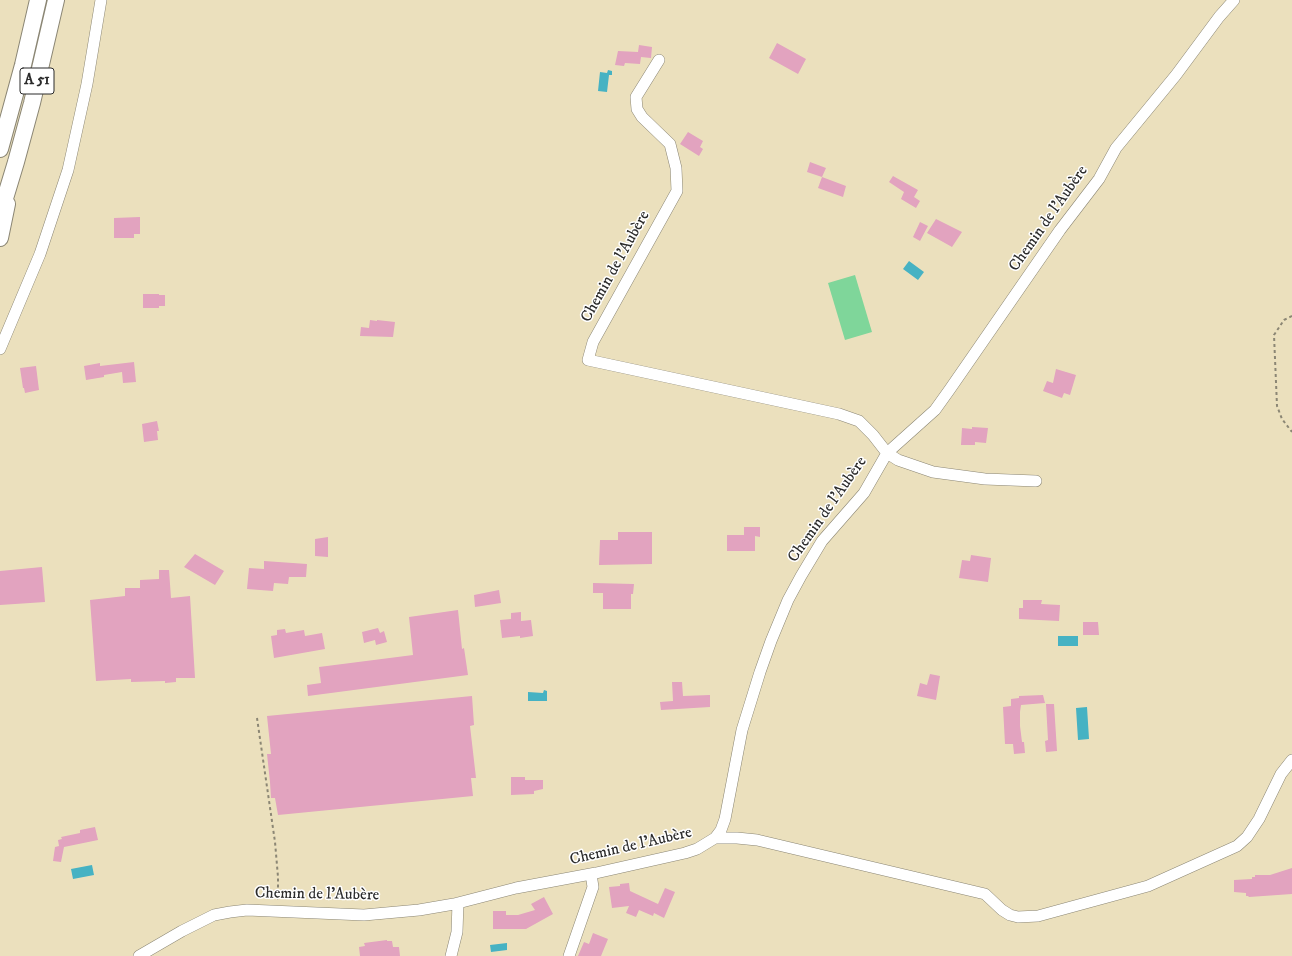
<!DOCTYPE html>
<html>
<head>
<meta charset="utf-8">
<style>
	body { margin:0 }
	canvas { display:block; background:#ebe0bd }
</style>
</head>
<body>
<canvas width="1292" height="956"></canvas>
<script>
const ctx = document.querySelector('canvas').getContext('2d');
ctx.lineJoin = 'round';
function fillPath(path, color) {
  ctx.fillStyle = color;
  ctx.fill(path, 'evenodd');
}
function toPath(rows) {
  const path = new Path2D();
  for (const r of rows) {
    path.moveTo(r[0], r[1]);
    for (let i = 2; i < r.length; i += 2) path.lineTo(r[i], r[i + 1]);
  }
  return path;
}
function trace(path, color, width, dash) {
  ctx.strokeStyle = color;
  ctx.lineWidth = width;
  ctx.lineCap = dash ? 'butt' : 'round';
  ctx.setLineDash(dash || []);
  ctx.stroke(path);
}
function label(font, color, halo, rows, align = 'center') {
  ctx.font = font + ' "IM FELL DW Pica",serif';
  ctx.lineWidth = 3;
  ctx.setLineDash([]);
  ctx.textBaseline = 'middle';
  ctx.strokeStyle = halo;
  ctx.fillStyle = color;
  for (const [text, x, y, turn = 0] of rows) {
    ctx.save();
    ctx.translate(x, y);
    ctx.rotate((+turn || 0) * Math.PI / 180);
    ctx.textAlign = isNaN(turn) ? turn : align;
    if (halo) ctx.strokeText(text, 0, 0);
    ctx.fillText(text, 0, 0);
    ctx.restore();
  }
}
const green = toPath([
	[855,275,872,332,845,340,828,283]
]);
const water = toPath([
	[608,70,612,71,612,75,609,75,607,92,598,91,600,72,607,73],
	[909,261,924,272,918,280,903,269],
	[1058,636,1078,636,1078,646,1058,646],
	[544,690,547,691,547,701,528,701,528,692,543,693],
	[1087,707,1089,739,1078,740,1076,708],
	[92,865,94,875,73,879,71,869],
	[507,943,507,950,491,952,490,945]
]);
const building = toPath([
	[777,43,806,59,798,74,769,58],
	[639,45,652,47,651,58,641,57,640,64,625,63,624,66,615,65,618,51,638,52],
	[688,132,703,141,700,147,703,149,699,156,680,144],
	[810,162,826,168,822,177,807,172],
	[893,176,918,190,914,197,920,201,916,208,901,199,904,192,889,182],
	[822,177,846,186,843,197,818,188],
	[140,217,140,234,134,234,134,238,114,238,114,218],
	[936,219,962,232,952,247,927,233],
	[920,222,928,226,920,241,913,237],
	[143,294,159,294,159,295,165,295,165,306,159,306,159,308,143,308],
	[370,320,377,321,377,320,395,322,393,337,360,336,361,327,369,328],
	[134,362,136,382,123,383,122,372,104,375,104,377,86,380,84,366,100,363,100,366],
	[36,366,39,390,25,393,24,388,23,388,20,368],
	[1056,369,1076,375,1070,395,1064,393,1062,398,1043,391,1047,381,1053,383],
	[157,421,159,431,157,431,158,440,144,442,142,424],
	[972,427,988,428,986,443,975,442,975,445,961,445,962,428,972,429],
	[744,527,760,527,760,537,755,536,755,551,727,551,727,535,744,535],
	[618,532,652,532,652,564,599,565,600,540,618,540],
	[328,537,328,557,315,556,315,539],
	[195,554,224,571,215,585,184,567],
	[971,555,991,558,988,582,959,578,962,560,970,561],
	[264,561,307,564,306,577,289,577,288,584,274,583,273,591,247,589,249,568,264,569],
	[42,567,45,602,0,605,0,571],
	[159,570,169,570,171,598,190,596,195,678,176,678,176,682,165,683,165,681,131,682,131,679,96,681,90,600,125,596,125,588,140,588,140,580,159,579],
	[593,583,634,584,633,594,631,594,631,609,603,609,603,593,593,593],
	[499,590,501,603,475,607,474,595],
	[1023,600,1042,600,1041,604,1060,605,1059,621,1019,619,1019,608,1023,608],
	[458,610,462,649,464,648,468,675,308,696,307,685,321,683,319,667,413,655,409,617],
	[521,612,521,621,531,620,533,636,520,638,520,636,502,638,500,620,511,619,511,613],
	[1083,622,1098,622,1099,635,1083,635],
	[378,628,380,633,384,631,387,642,376,645,375,640,364,643,362,632],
	[285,629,286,633,304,630,305,636,322,633,325,649,274,658,271,636,277,635,277,630],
	[930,674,940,676,936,700,917,696,920,683,927,685],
	[672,682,682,682,683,696,710,695,710,707,661,710,660,702,673,701],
	[1043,695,1045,703,1021,705,1020,712,1020,726,1022,742,1024,742,1025,753,1014,754,1013,744,1005,744,1003,707,1011,706,1011,699,1019,698,1019,696],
	[472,696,474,725,470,726,476,778,471,778,473,796,278,815,275,798,271,798,270,782,267,754,271,754,267,716],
	[1046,704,1054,704,1057,751,1046,752,1045,741,1048,740],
	[511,777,525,777,525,780,543,780,543,789,534,791,534,794,511,795],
	[95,827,98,840,64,847,61,862,53,861,55,847,59,846,58,840,62,839,61,837,80,833,80,830],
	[1292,868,1292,894,1249,897,1248,896,1246,896,1246,893,1234,892,1234,880,1252,879,1252,877,1255,877,1255,875,1270,875],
	[629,883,630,891,658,904,665,888,675,892,664,918,654,913,653,916,639,910,636,917,626,913,629,906,612,908,609,887,620,886,620,884],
	[544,897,553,914,526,929,493,929,493,911,506,911,506,915,518,915,535,910,531,904],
	[593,933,608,939,601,956,578,956,584,942,589,944],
	[387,940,387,941,392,941,393,947,399,947,400,956,360,956,359,947,365,946,364,943]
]);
const path = toPath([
	[1292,316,1284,320,1274,335,1277,406,1282,419,1292,432],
	[257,718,275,842,278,877,278,898,276,900]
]);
const minor = toPath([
	[659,60,636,97,637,109,642,117,670,144,676,168,677,191,593,342,588,360,839,414,859,421,873,435,887,453,898,460,933,472,985,479,1036,481],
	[0,349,40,254,68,170,87,84,101,0],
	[715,838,737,838,757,840,985,894,1002,910,1010,915,1018,917,1038,916,1148,886,1237,846,1247,837,1259,819,1281,774,1292,760],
	[139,956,182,931,214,915,230,912,247,910,364,915,419,910,454,904,516,888,596,873,685,853,697,849,715,838,721,830,725,819,742,730,760,672,771,641,788,600,801,576,822,541,864,493,887,453,935,410,950,389,1060,230,1099,179,1116,148,1176,75,1219,17,1234,0],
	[451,956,457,932,458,903],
	[569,956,593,887,591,874]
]);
const highway = toPath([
	[0,149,23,65,38,0],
	[0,215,16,162,32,103,56,0],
	[0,238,7,204]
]);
const shields = [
	[37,81,34]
];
const shieldNames = [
	["A 51",37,81]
];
const streetNames = [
	["Chemin de l'Aubère",1049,219,-55],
	["Chemin de l'Aubère",616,267,-61],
	["Chemin de l'Aubère",828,510,-55],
	["Chemin de l'Aubère",631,847,-13],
	["Chemin de l'Aubère",317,895,1]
];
fillPath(green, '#7fd69a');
fillPath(water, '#46b2c3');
fillPath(building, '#e2a3bf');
trace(minor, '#8b8674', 12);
trace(highway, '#8b8674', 18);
trace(path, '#8b8674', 2, [3, 3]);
trace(minor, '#fff', 11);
trace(highway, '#fff', 16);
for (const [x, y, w] of shields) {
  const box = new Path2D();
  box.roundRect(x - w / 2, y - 13, w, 26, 3);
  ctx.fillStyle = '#fff';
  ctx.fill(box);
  trace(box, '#2b2b2b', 1);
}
label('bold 15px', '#2b2b2b', null, shieldNames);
label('16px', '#2b2b2b', '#fff', streetNames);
</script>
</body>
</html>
